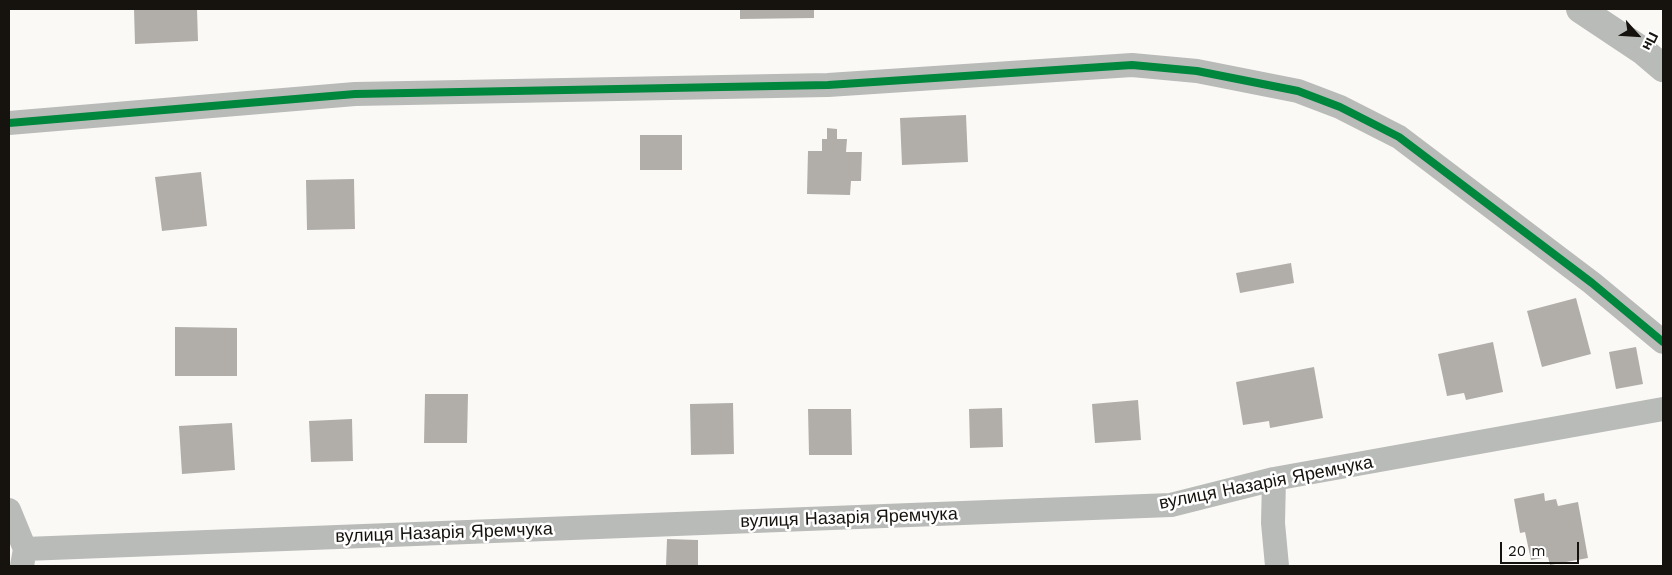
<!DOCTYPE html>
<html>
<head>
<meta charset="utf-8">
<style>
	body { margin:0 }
	#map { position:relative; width:1672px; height:575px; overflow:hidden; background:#fbf9f6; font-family:"Work Sans",sans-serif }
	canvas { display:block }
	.frame { position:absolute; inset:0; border:10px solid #16120d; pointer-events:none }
	.north { position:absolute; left:1612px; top:10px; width:50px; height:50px; -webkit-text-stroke:4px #fff; paint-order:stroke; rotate:116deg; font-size:14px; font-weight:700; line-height:20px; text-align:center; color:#16120d }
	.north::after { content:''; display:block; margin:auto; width:18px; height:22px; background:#16120d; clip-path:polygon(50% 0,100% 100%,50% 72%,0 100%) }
	.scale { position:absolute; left:1500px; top:542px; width:79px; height:22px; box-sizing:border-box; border:2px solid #16120d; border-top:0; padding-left:6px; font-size:15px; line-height:18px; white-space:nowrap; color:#16120d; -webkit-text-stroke:4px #fff; paint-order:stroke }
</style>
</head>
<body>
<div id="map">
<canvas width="1672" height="575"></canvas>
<div class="frame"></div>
<div class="north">Пн</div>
<div class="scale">20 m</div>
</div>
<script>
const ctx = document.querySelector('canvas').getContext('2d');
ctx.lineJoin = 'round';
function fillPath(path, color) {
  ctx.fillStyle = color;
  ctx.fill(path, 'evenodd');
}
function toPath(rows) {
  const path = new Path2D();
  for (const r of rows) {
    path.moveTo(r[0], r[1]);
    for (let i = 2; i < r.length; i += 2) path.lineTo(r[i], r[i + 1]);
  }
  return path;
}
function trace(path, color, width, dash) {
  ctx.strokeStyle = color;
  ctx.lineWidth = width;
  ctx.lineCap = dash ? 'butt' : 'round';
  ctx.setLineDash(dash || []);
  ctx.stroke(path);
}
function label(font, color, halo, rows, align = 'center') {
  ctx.font = font + ' "Work Sans",sans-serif';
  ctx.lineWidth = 5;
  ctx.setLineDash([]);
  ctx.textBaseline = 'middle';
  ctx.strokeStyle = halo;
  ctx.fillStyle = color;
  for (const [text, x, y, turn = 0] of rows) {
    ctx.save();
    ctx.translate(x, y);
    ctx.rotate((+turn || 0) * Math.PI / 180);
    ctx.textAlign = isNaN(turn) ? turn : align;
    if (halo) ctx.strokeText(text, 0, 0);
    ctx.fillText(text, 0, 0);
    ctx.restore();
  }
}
const building = toPath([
	[134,9,197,9,198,41,135,44],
	[740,9,814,9,814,18,740,19],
	[966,115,968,162,902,165,900,118],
	[827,128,837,129,837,139,847,139,846,152,862,152,861,181,851,181,850,195,807,194,808,151,822,151,822,139,827,139],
	[640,135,682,135,682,170,640,170],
	[201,172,207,226,162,231,155,177],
	[354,179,355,229,307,230,306,180],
	[1291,263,1294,283,1240,293,1236,273],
	[1576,298,1591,354,1542,367,1527,311],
	[175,327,237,328,237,376,175,376],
	[1493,342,1503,392,1466,400,1464,393,1447,396,1438,354],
	[1636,347,1643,384,1616,389,1609,352],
	[1314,367,1323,418,1270,428,1269,421,1243,425,1236,382],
	[425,394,468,394,467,443,424,443],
	[1138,400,1141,440,1095,443,1092,404],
	[733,403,734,454,691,455,690,404],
	[1002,408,1003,447,970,448,969,409],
	[808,409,851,409,852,455,809,455],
	[352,419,353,461,311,462,309,421],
	[232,423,235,470,182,474,179,426],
	[1544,493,1545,501,1556,499,1558,506,1578,502,1588,558,1550,565,1548,557,1531,560,1525,532,1520,533,1514,499],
	[667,539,698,540,698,566,666,566]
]);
const minor = toPath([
	[9,123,355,94,828,85,1132,65,1197,71,1298,91,1340,107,1399,137,1592,283,1663,342],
	[1274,479,1273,523,1277,566],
	[9,510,25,549,22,566],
	[25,549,1171,505,1274,479,1663,409]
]);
const tertiary = toPath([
	[1580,9,1643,51,1663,68]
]);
const cycleway = toPath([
	[9,123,355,94,828,85,1132,65,1197,71,1298,91,1340,107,1399,137,1592,283,1663,342]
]);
const streetNames = [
	["вулиця Назарія Яремчука",1266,483,-11],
	["вулиця Назарія Яремчука",849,518,-2],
	["вулиця Назарія Яремчука",444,533,-2]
];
fillPath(building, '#b1aeaa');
trace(minor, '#b9bbb9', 24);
trace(tertiary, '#b9bbb9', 28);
trace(cycleway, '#00873e', 8);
label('18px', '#16120d', '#fff', streetNames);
</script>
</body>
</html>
